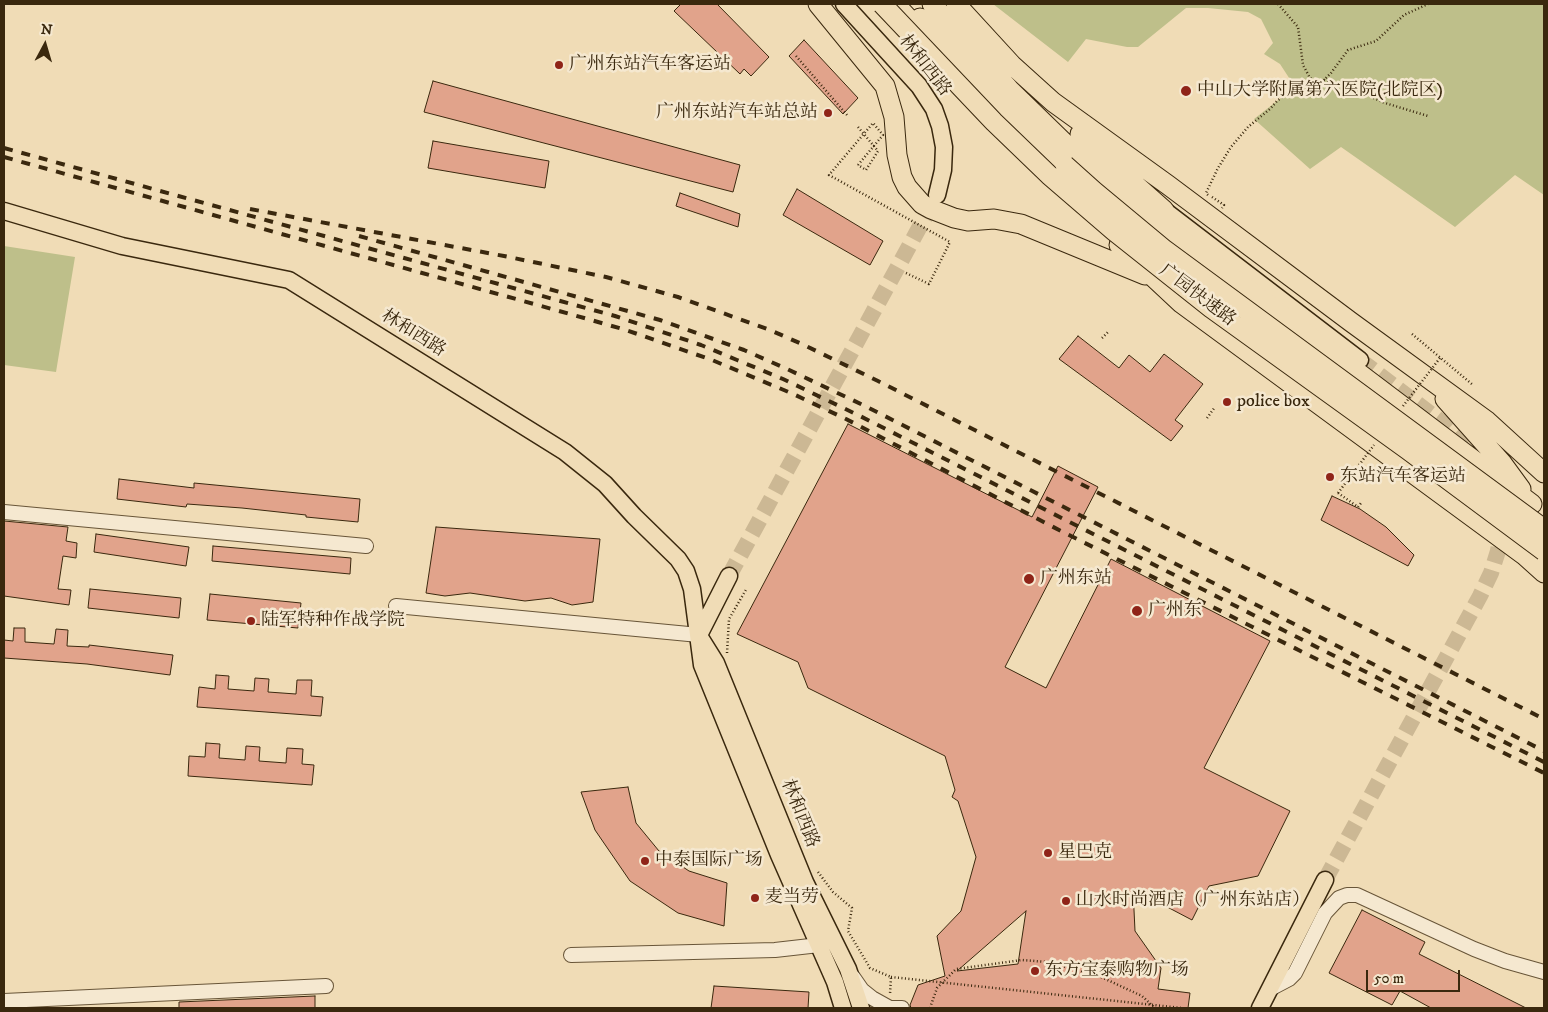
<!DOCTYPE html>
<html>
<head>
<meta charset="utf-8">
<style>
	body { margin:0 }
	#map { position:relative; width:1548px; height:1012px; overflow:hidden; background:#f0dcb6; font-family:"IM FELL DW Pica",serif }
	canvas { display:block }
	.frame { position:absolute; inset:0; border:5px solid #3a280e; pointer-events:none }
	.north { position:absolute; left:20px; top:20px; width:50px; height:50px; -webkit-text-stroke:4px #f5e8d0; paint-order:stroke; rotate:6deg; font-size:14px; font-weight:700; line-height:20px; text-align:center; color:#3a280e }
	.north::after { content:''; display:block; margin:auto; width:18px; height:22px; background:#3a280e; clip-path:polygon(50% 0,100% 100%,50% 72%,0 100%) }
	.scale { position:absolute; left:1366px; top:970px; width:94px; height:22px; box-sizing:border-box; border:2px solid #3a280e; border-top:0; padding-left:6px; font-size:15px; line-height:18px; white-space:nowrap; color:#3a280e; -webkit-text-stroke:4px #f5e8d0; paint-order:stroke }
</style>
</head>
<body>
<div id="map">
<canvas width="1548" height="1012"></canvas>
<div class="frame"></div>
<div class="north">N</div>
<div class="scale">50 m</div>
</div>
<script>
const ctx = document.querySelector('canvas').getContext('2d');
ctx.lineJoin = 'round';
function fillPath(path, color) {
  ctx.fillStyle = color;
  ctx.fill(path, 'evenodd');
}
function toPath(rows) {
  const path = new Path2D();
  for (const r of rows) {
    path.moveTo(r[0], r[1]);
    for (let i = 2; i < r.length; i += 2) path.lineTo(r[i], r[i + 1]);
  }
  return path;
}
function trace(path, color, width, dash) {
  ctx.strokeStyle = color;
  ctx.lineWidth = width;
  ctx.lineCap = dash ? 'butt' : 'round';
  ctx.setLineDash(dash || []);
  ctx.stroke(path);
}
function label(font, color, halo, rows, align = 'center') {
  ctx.font = font + ' "IM FELL DW Pica","Noto Serif SC",serif';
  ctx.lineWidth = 5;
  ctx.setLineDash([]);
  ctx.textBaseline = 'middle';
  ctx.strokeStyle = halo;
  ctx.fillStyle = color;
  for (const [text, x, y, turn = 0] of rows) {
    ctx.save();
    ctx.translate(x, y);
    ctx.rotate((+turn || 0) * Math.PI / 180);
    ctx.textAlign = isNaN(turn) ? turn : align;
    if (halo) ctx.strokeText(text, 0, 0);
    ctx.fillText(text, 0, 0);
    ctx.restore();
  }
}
const green = toPath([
	[993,4,1544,4,1544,195,1515,175,1455,227,1341,147,1310,169,1254,119,1295,87,1280,64,1264,54,1273,43,1261,19,1248,12,1208,8,1186,8,1138,47,1127,47,1086,39,1068,62],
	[4,246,75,257,56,372,4,365]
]);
const building = toPath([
	[681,4,717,4,769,57,751,76,744,69,740,74,674,11,681,4],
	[804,40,858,98,843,114,789,56,804,40],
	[433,81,740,165,733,192,424,112,433,81],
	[433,141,549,161,545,188,428,168,433,141],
	[797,189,883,241,870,265,783,215,797,189],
	[680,193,740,214,738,227,676,206,680,193],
	[1078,336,1119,368,1129,355,1150,372,1164,354,1203,384,1175,420,1183,426,1171,441,1059,359,1078,336],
	[848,424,1032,517,1058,466,1098,487,1005,667,1046,688,1111,559,1270,641,1204,768,1290,811,1258,876,1209,886,1192,920,1133,889,1135,931,1161,968,1158,989,1190,993,1188,1008,911,1008,910,1005,918,985,945,976,937,936,961,911,976,857,958,801,952,797,955,790,945,756,808,688,798,662,737,634,848,424],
	[1026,911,1018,964,957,971,1026,911],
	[119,479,194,488,194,483,360,499,358,522,306,517,306,515,242,508,187,504,186,507,117,499,119,479],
	[1332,496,1360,509,1386,527,1414,555,1408,566,1321,520,1332,496],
	[4,521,68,527,66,541,77,543,76,558,63,556,58,589,71,590,69,605,4,596,4,521],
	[436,527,600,539,593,602,572,605,551,598,525,601,470,593,445,596,426,593,436,527],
	[96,534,189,547,186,566,94,552,96,534],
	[213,546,351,558,350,574,212,561,213,546],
	[90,589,181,598,179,618,88,608,90,589],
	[210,594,301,603,298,628,207,620,210,594],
	[14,628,25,628,25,642,54,644,56,629,68,630,67,646,89,647,89,645,173,655,170,675,87,664,4,658,4,640,13,641,14,628],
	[216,675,229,676,228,689,254,691,255,678,269,679,268,692,296,694,297,680,312,680,311,696,323,697,321,716,197,707,199,687,215,689,216,675],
	[206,743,220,744,219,758,245,760,246,746,260,747,259,761,286,763,287,748,303,749,302,764,314,765,312,785,188,776,189,756,205,757,206,743],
	[628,787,636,823,659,851,689,871,727,883,724,926,678,913,630,881,595,830,581,792,628,787],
	[1362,910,1425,942,1419,954,1526,1008,1431,1008,1400,991,1392,1005,1329,973,1362,910],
	[714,986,809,992,808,1008,711,1008,714,986],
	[315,996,315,1008,179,1008,179,1002,315,996]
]);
const majorTunnel = toPath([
	[1360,360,1444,424,1471,450],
	[729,576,936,197],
	[1325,880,1480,596,1491,573,1498,551,1501,526]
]);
const path = toPath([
	[1278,4,1298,27,1303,65,1310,78,1318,82,1324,80,1331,73,1348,50,1376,41,1404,15,1428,4],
	[796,56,847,115],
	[1324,80,1353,89,1385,103,1428,116],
	[858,127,878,151,866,170,858,165],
	[1208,195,1206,193,1218,168,1231,147,1248,127,1270,109,1277,101,1301,83,1307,81,1315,82],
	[1212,197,1224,205,1222,208],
	[906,273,929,284,950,242],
	[1412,334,1473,385],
	[1102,338,1108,332],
	[1207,418,1215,407],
	[1338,493,1358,507,1361,503],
	[727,653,729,619,747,588],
	[818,872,833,892,852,908,848,931,870,968,891,977,890,994],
	[891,977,1182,1008],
	[930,1008,937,988,956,969,1022,960,1048,962,1101,977,1142,996,1155,1008]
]);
const minor = toPath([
	[4,512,366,546],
	[396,606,699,635],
	[571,955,775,950,819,945],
	[853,977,862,990,872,998,890,1008,902,1008],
	[1270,989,1289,979,1295,973,1325,913,1339,898,1347,895,1357,895,1474,949,1505,961,1544,972],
	[4,1001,326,986]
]);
const major = toPath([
	[844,4,919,86,934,109,940,126,944,147,943,170,937,195],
	[1164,210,1360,360],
	[4,211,122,246,289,280,565,452,605,484,634,516,678,559,686,571,692,589,702,665,779,855,835,982,843,1008],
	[699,635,729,576],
	[701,639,716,663,805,882,848,969,861,1008],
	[1260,1008,1325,880]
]);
const highway = toPath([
	[818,4,885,86,894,117,897,155,902,177,907,187,922,204,931,209,954,218,968,221,994,219,1021,224,1145,275],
	[895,4,925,36],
	[932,4,1009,89,1080,158,1142,209,1532,504],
	[956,4,1012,65,1053,102,1168,185,1351,322,1487,421,1544,473],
	[920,18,989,91,1065,165],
	[1080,134,1094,148,1164,210],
	[1119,245,1181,303,1524,555,1544,573],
	[1445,399,1502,463,1521,489]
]);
const rail = toPath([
	[4,148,615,316,701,345,737,360,783,379,860,416,1544,762],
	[4,157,570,314,626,330,712,360,791,393,846,419,1059,530,1544,773],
	[250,209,504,256,606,277,678,297,770,330,804,345,878,381,1544,719],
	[359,236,660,320,744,350,787,369,865,406,1544,751]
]);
const pathBridge = toPath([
	[858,165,883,135,873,123,829,175,950,242],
	[1403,406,1440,358],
	[1338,493,1374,445]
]);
const highwayBridge = toPath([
	[882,4,994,122,1049,175,1114,231,1211,308,1408,450,1544,551],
	[1065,165,1094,191,1165,250,1544,529]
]);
const markers = [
	[559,65,5,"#8f2418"],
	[1186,91,6,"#8f2418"],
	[828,113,5,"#8f2418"],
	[1227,402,5,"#8f2418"],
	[1330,477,5,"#8f2418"],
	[1029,579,6,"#8f2418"],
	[1137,611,6,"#8f2418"],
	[251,621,5,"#8f2418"],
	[1048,853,5,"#8f2418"],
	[645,861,5,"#8f2418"],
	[755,898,5,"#8f2418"],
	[1066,901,5,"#8f2418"],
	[1035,971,5,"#8f2418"]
];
const poiNames = [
	["广州东站汽车客运站",569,65],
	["中山大学附属第六医院(北院区)",1197,91],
	["广州东站汽车站总站",818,113,"right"],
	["police box",1237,402],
	["东站汽车客运站",1340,477],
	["广州东站",1040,579],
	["广州东",1148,611],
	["陆军特种作战学院",261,621],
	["星巴克",1058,853],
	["中泰国际广场",655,861],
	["麦当劳",765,898],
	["山水时尚酒店（广州东站店）",1076,901],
	["东方宝泰购物广场",1045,971]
];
const streetNames = [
	["林和西路",924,66,52],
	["广园快速路",1197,296,37],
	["林和西路",413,334,32],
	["林和西路",799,814,68]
];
fillPath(green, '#bebf8a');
fillPath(building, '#e1a38b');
trace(building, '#3a280e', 1);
trace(majorTunnel, '#ccb894', 16, [16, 8]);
trace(minor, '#685538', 16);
trace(major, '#3a280e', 19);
trace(highway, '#3a280e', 21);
trace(path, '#3a280e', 2.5, [1, 2.5]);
trace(minor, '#f5e8d0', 14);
trace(major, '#f0dcb6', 16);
trace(highway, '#f0dcb6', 19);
trace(rail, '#3a280e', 4, [9, 9]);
trace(highwayBridge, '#3a280e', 21, []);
trace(pathBridge, '#3a280e', 2.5, [1, 2.5]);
trace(highwayBridge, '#f0dcb6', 19);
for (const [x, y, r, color] of markers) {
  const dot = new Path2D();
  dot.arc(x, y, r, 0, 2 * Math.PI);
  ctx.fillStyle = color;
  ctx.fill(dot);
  trace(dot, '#f5e8d0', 2);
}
label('18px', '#3a280e', '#f5e8d0', poiNames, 'left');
label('18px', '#3a280e', '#f5e8d0', streetNames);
</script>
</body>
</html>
